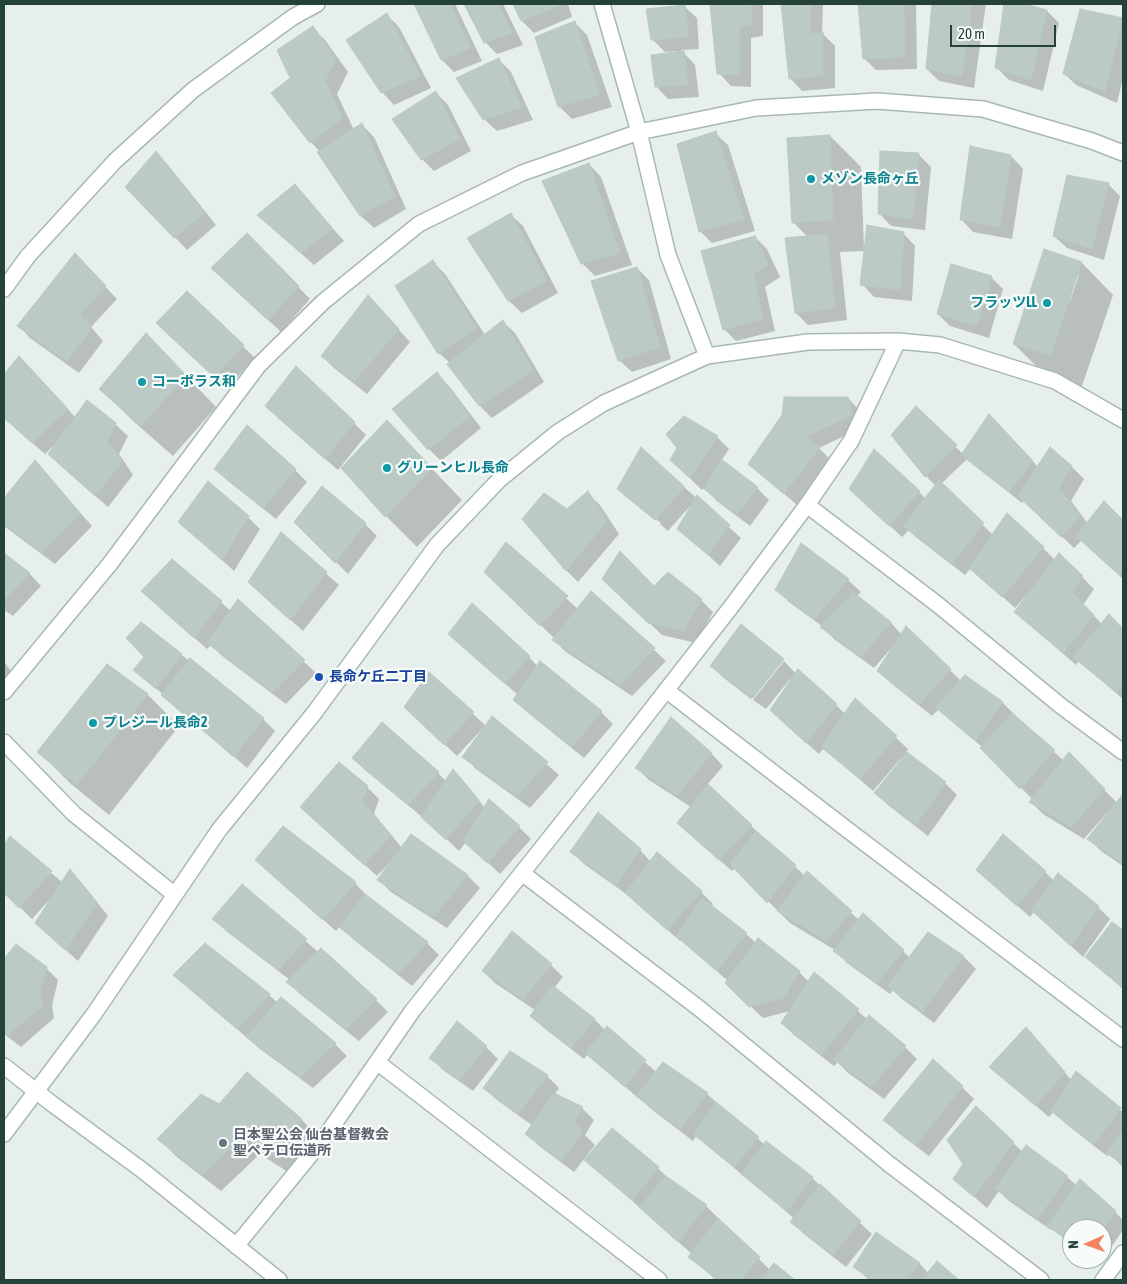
<!DOCTYPE html>
<html>
<head>
<meta charset="utf-8">
<style>
	body { margin:0 }
	#map { position:relative; width:1127px; height:1284px; overflow:hidden; background:#e6efeb; font-family:"Asap Condensed",sans-serif }
	canvas { display:block }
	.frame { position:absolute; inset:0; border:5px solid #24423a; pointer-events:none }
	.north { position:absolute; left:1062px; top:1219px; width:50px; height:50px; box-sizing:border-box; background:#f7fbf9; border:1px solid #a3b1ad; border-radius:50%; rotate:268deg; font-size:14px; font-weight:700; line-height:20px; text-align:center; color:#24423a }
	.north::after { content:''; display:block; margin:auto; width:18px; height:22px; background:#f4845f; clip-path:polygon(50% 0,100% 100%,50% 72%,0 100%) }
	.scale { position:absolute; left:950px; top:25px; width:106px; height:22px; box-sizing:border-box; border:2px solid #24423a; border-top:0; padding-left:6px; font-size:15px; line-height:18px; white-space:nowrap; color:#24423a; -webkit-text-stroke:4px #f7fbf9; paint-order:stroke }
</style>
</head>
<body>
<div id="map">
<canvas width="1127" height="1284"></canvas>
<div class="frame"></div>
<div class="north">N</div>
<div class="scale">20 m</div>
</div>
<script>
const ctx = document.querySelector('canvas').getContext('2d');
ctx.lineJoin = 'round';
function fillPath(path, color) {
  ctx.fillStyle = color;
  ctx.fill(path, 'evenodd');
}
function toPath(rows) {
  const path = new Path2D();
  for (const r of rows) {
    path.moveTo(r[0], r[1]);
    for (let i = 2; i < r.length; i += 2) path.lineTo(r[i], r[i + 1]);
  }
  return path;
}
function trace(path, color, width, dash) {
  ctx.strokeStyle = color;
  ctx.lineWidth = width;
  ctx.lineCap = dash ? 'butt' : 'round';
  ctx.setLineDash(dash || []);
  ctx.stroke(path);
}
function label(font, color, halo, rows, align = 'center') {
  ctx.font = font + ' "Asap Condensed","Noto Sans JP",sans-serif';
  ctx.lineWidth = 4.5;
  ctx.setLineDash([]);
  ctx.textBaseline = 'middle';
  ctx.strokeStyle = halo;
  ctx.fillStyle = color;
  for (const [text, x, y, turn = 0] of rows) {
    ctx.save();
    ctx.translate(x, y);
    ctx.rotate((+turn || 0) * Math.PI / 180);
    ctx.textAlign = isNaN(turn) ? turn : align;
    if (halo) ctx.strokeText(text, 0, 0);
    ctx.fillText(text, 0, 0);
    ctx.restore();
  }
}
const shadow = toPath([
	[416,4,455,4,482,61,454,72,442,60],
	[466,4,503,4,523,45,497,54,485,42],
	[515,4,568,4,572,17,534,33,522,21],
	[711,4,763,4,763,36,751,38,751,87,731,86,719,73],
	[782,4,823,4,822,33,835,46,835,88,802,91,790,78],
	[859,4,916,4,917,69,876,70,864,58],
	[933,4,986,4,974,88,939,81,927,69],
	[1005,4,1020,4,1047,11,1059,23,1043,91,1009,80,997,68],
	[684,6,697,18,699,49,681,50,695,65,699,97,668,99,656,86,679,53,679,51,665,52,652,39],
	[387,15,399,27,431,88,394,105,382,92],
	[1123,19,1123,78,1117,103,1076,85,1064,73],
	[574,22,587,35,612,107,572,119,559,106],
	[312,28,325,40,348,72,337,94,354,130,362,125,374,137,406,209,374,228,361,216,319,152,320,152,311,142,292,78],
	[498,59,511,72,533,120,497,131,484,119],
	[436,93,448,105,471,151,434,171,422,159],
	[715,133,728,145,755,231,712,243,700,231],
	[830,136,861,167,864,250,903,233,915,246,912,301,874,297,862,284,865,251,840,252,847,320,808,325,796,313,808,237,793,222],
	[156,153,168,165,216,225,187,250,127,187],
	[919,155,931,167,925,230,891,226,879,213],
	[1011,156,1023,169,1012,239,973,232,961,219],
	[589,164,601,177,632,265,595,276,582,263],
	[1108,184,1120,196,1104,260,1067,248,1054,236],
	[295,186,344,241,314,265,259,216],
	[510,214,523,226,558,293,522,313,509,301,469,238],
	[247,235,310,299,281,332,225,280],
	[755,237,767,249,780,277,765,287,775,331,736,341,724,329],
	[75,255,117,299,91,327,103,341,79,373,30,338,18,325],
	[433,262,445,274,485,335,502,321,515,333,544,382,492,418,480,406,450,363,439,353,396,286],
	[1082,263,1113,295,1082,386,1045,375,1014,344],
	[1077,274,1079,275,1070,301,1068,300],
	[637,268,649,280,671,359,632,372,619,360],
	[991,277,1003,289,989,338,950,326,938,314],
	[187,293,255,358,227,388,170,335],
	[380,309,410,342,367,394,334,368,322,356],
	[147,335,216,407,173,456,132,420,101,389],
	[19,357,76,418,115,424,128,436,119,454,133,475,108,507,62,466,53,446,45,454,4,418,4,376],
	[437,374,449,386,481,428,441,461,429,449],
	[848,398,860,411,863,427,819,448,831,460,797,505,750,464,783,416],
	[916,407,963,454,1001,428,1038,467,1071,466,1084,479,1071,501,1088,524,1104,503,1123,522,1123,579,1082,540,1074,548,1024,500,1022,503,967,459,941,484,993,535,1043,548,1055,560,1082,577,1094,589,1083,605,1102,624,1109,616,1123,630,1123,699,1079,661,1076,665,1016,612,1030,593,1029,592,1015,608,971,568,965,575,917,538,909,530,902,537,863,501,919,492,926,499,936,486,926,476],
	[278,418,354,423,366,435,338,470],
	[387,422,462,500,417,547,386,516,343,468],
	[717,437,729,449,721,461,757,488,769,500,750,526,717,501,704,488,702,490,671,460],
	[35,462,92,526,55,564,4,526,4,500],
	[215,468,295,470,307,482,276,519,228,481],
	[684,487,741,538,720,566,678,528,691,507,690,506,668,531,660,524,661,523,630,498,630,500,618,489],
	[587,493,600,505,619,534,578,582,566,570,567,511],
	[248,517,260,529,234,571,180,522],
	[296,522,365,524,377,536,348,574],
	[281,534,339,585,303,631,262,594],
	[506,544,578,609,591,592,666,661,632,696,566,652,554,640,554,638,498,584],
	[802,545,848,580,861,592,857,596,891,623,902,635,907,628,961,681,1002,702,1015,715,1014,716,1064,761,1069,754,1117,803,1123,796,1123,866,1101,851,1089,839,1107,816,1106,814,1084,839,1043,814,1031,802,1033,800,982,747,939,709,932,716,891,683,879,671,894,647,893,646,874,668,834,639,822,626,789,602,777,589],
	[4,554,29,573,41,586,13,616,4,610],
	[172,561,231,611,238,601,316,673,286,704,221,655,211,645,207,649,155,603],
	[604,579,655,588,701,600,713,612,696,643,662,635],
	[141,623,263,719,275,731,247,768,135,670,146,657],
	[462,646,529,657,538,667,601,712,613,724,584,758,527,712,515,700,518,695],
	[782,660,751,699,724,678,711,666],
	[4,661,12,673,4,678],
	[784,661,796,674,836,705,845,714,855,700,908,749,906,752,945,783,957,795,928,836,888,805,876,793,903,759,902,757,873,791,824,748,819,754,783,722,791,681,790,679,766,709,753,700],
	[107,666,148,695,179,726,109,815,70,783,39,752],
	[430,674,486,726,492,717,559,775,530,808,476,769,464,756,483,730,482,729,457,756,418,719],
	[711,753,723,766,707,785,805,876,807,873,859,920,903,951,910,958,928,934,964,957,976,969,934,1023,901,998,893,990,890,994,847,963,835,950,790,923,735,868,732,871,691,835,691,807,649,780,637,768],
	[353,758,438,773,446,781,465,783,485,808,519,827,531,839,500,874,466,842,459,851,422,815,421,816,365,770],
	[367,787,379,799,374,814,402,848,411,836,468,876,480,888,447,928,391,892,379,880,391,863,390,862,377,876,314,819],
	[283,828,355,883,367,896,427,943,439,955,412,986,353,939,340,926,336,931,269,872],
	[10,838,63,883,71,871,82,883,108,916,78,961,49,935,53,898,51,898,32,919,4,892,4,847],
	[640,850,651,862,657,854,701,892,713,904,711,906,746,934,756,943,799,972,809,982,814,974,867,1019,905,1047,917,1059,884,1099,847,1072,838,1062,834,1066,794,1035,782,1023,790,1011,763,1018,739,995,728,981,681,940,680,941,629,896,584,864,572,852],
	[977,870,1045,872,1054,881,1098,907,1110,919,1083,957,1034,912,1030,917],
	[242,885,318,952,376,1000,388,1012,359,1041,300,994,288,982,290,980,226,931,214,918],
	[1113,924,1123,931,1123,989,1087,957],
	[4,960,46,968,58,980,52,1006,54,1018,21,1047,4,1034],
	[551,965,563,977,554,988,594,1019,605,1030,607,1028,656,1072,707,1094,765,1145,812,1178,872,1234,846,1267,804,1234,792,1222,795,1219,696,1136,693,1141,650,1108,639,1097,638,1098,588,1054,584,1059,544,1028,531,1016,535,1010,495,983,483,971],
	[175,975,269,995,278,1003,281,999,335,1044,347,1056,313,1088,260,1049],
	[1038,1041,1072,1081,1123,1112,1123,1167,1109,1153,1107,1156,1065,1123,1053,1112,1049,1117,991,1067],
	[486,1047,498,1059,473,1091,443,1070,431,1058],
	[510,1053,547,1076,559,1088,555,1094,582,1108,594,1120,585,1135,595,1145,574,1172,539,1146,527,1134,533,1126,497,1100,484,1088],
	[247,1074,302,1120,320,1138,291,1174,260,1154,221,1191,177,1157,159,1139,219,1106],
	[962,1087,974,1099,929,1156,897,1132,885,1120],
	[1013,1143,1023,1152,1067,1177,1077,1186,1115,1212,1123,1220,1123,1230,1099,1265,1091,1259,1102,1259,1102,1229,1072,1229,1072,1245,1052,1228,1051,1230,1009,1201,999,1191,987,1208,954,1179],
	[586,1160,658,1168,670,1180,706,1206,770,1270,774,1265,793,1280,716,1280,690,1257,692,1254],
	[877,1234,920,1264,929,1274,938,1263,957,1280,869,1280,855,1267]
]);
const building = toPath([
	[414,4,450,4,471,48,441,60,414,4],
	[464,4,498,4,512,33,484,43,464,4],
	[513,4,560,4,561,5,521,21,513,4],
	[710,4,751,4,752,25,739,26,740,75,717,74,710,4],
	[781,4,811,4,810,34,823,32,823,76,789,79,781,4],
	[858,4,904,4,905,57,863,59,858,4],
	[932,4,972,4,962,77,926,69,932,4],
	[1004,4,1025,4,1047,10,1031,80,995,68,1004,4],
	[685,5,688,37,651,40,646,9,685,5],
	[1080,9,1123,18,1105,92,1063,74,1080,9],
	[387,13,420,76,381,93,346,40,387,13],
	[575,21,600,95,558,107,535,37,575,21],
	[313,26,336,59,325,81,343,118,310,143,271,93,290,78,277,50,313,26],
	[684,51,688,85,655,87,651,55,684,51],
	[499,58,522,107,483,120,456,78,499,58],
	[436,91,460,139,421,160,392,119,436,91],
	[362,123,395,197,360,216,317,152,362,123],
	[716,131,744,219,699,232,677,144,716,131],
	[830,135,833,220,792,223,787,138,830,135],
	[970,146,1011,155,1000,227,960,220,970,146],
	[156,151,205,213,174,238,125,187,156,151],
	[880,151,919,153,913,219,878,214,880,151],
	[589,163,620,253,581,264,542,181,589,163],
	[1067,175,1109,183,1092,249,1053,236,1067,175],
	[295,184,333,229,301,253,257,215,295,184],
	[511,213,547,281,508,301,467,238,511,213],
	[867,225,904,232,900,290,860,285,867,225],
	[247,233,299,286,268,320,211,268,247,233],
	[827,234,835,308,795,313,785,238,827,234],
	[755,236,768,264,754,274,763,319,723,330,701,251,755,236],
	[1044,249,1082,262,1051,355,1013,344,1044,249],
	[75,253,106,286,80,314,92,328,67,361,17,326,75,253],
	[433,260,477,328,438,354,395,286,433,260],
	[951,264,992,276,977,326,937,314,951,264],
	[637,267,660,347,618,361,591,281,637,267],
	[187,291,244,345,214,377,156,323,187,291],
	[368,295,399,329,354,382,321,356,368,295],
	[503,320,533,370,479,406,447,364,503,320],
	[146,333,186,375,141,426,99,389,146,333],
	[19,356,68,409,32,443,4,418,4,374,19,356],
	[296,366,355,422,325,459,265,406,296,366],
	[437,372,470,416,428,450,392,409,437,372],
	[784,397,848,397,852,415,805,437,820,447,784,494,748,464,782,415,784,397],
	[87,400,116,423,107,441,122,462,95,496,48,454,87,400],
	[916,406,957,445,925,477,891,435,916,406],
	[989,414,1033,461,1009,492,961,455,989,414],
	[684,416,718,436,690,478,670,460,677,448,666,434,684,416],
	[387,420,432,468,385,517,341,468,387,420],
	[247,425,296,469,263,508,214,469,247,425],
	[641,447,685,487,655,520,617,489,641,447],
	[1050,447,1072,466,1059,488,1080,516,1061,537,1018,496,1050,447],
	[874,449,920,491,889,526,849,489,874,449],
	[721,459,758,487,737,514,704,489,721,459],
	[35,460,80,513,42,553,4,524,4,498,35,460],
	[939,480,984,523,952,564,903,526,939,480],
	[208,481,249,516,222,560,178,522,208,481],
	[322,486,366,523,335,563,294,522,322,486],
	[588,491,607,521,566,571,522,519,544,493,567,509,588,491],
	[697,495,730,525,708,555,677,529,697,495],
	[1104,501,1123,520,1123,571,1119,575,1076,536,1104,501],
	[1007,513,1044,547,1002,597,969,568,1007,513],
	[281,532,327,572,290,620,248,582,281,532],
	[506,542,568,596,540,626,484,572,506,542],
	[801,543,849,579,814,619,775,590,801,543],
	[620,551,654,586,668,572,702,599,683,631,648,623,602,579,620,551],
	[4,553,30,573,4,600,4,553],
	[1059,553,1083,576,1072,592,1094,615,1063,653,1014,612,1059,553],
	[172,559,222,601,194,638,141,591,172,559],
	[591,591,655,648,620,685,552,640,591,591],
	[853,592,891,622,861,657,820,627,853,592],
	[238,599,305,660,273,692,207,643,238,599],
	[472,603,530,656,505,684,448,634,472,603],
	[1109,614,1123,629,1123,684,1116,692,1073,657,1109,614],
	[141,622,182,654,156,689,133,670,144,657,126,638,141,622],
	[741,624,784,659,753,698,710,666,741,624],
	[906,626,951,669,919,705,877,671,906,626],
	[190,658,264,718,234,757,161,695,190,658],
	[540,661,602,711,572,747,513,700,540,661],
	[107,664,148,694,77,785,37,752,107,664],
	[798,669,837,704,806,743,770,710,798,669],
	[429,672,474,712,444,745,404,707,429,672],
	[965,675,1003,702,975,741,935,707,965,675],
	[855,698,897,736,860,779,821,747,855,698],
	[1012,713,1055,750,1020,789,980,748,1012,713],
	[492,716,548,762,517,796,462,757,492,716],
	[671,717,712,753,677,795,635,768,671,717],
	[382,722,439,772,408,805,352,758,382,722],
	[907,752,946,782,916,825,874,793,907,752],
	[1069,752,1105,789,1071,827,1029,802,1069,752],
	[339,762,368,786,362,801,391,835,364,865,300,807,339,762],
	[453,769,479,800,446,840,421,817,453,769],
	[708,784,752,825,719,860,677,823,708,784],
	[1123,794,1123,863,1087,839,1123,794],
	[489,799,520,826,487,863,463,841,489,799],
	[598,812,641,849,616,885,570,852,598,812],
	[283,826,356,882,323,920,255,860,283,826],
	[756,831,796,865,767,903,730,864,756,831],
	[411,834,468,875,434,917,377,880,411,834],
	[1003,834,1046,871,1017,906,976,870,1003,834],
	[10,836,52,871,19,908,4,893,4,845,10,836],
	[657,852,702,891,667,930,625,893,657,852],
	[70,869,97,903,65,950,35,923,70,869],
	[807,871,852,911,827,941,777,911,807,871],
	[1058,873,1099,906,1071,946,1031,910,1058,873],
	[242,884,307,939,278,970,212,919,242,884],
	[365,894,428,942,399,974,339,927,365,894],
	[702,898,747,933,717,971,676,936,702,898],
	[863,913,904,950,877,983,833,951,863,913],
	[1112,922,1123,930,1123,988,1085,957,1112,922],
	[512,931,552,964,523,999,482,971,512,931],
	[928,932,964,956,922,1012,887,986,928,932],
	[758,938,800,971,783,998,749,1007,725,983,758,938],
	[205,943,270,994,237,1029,173,975,205,943],
	[16,944,47,967,40,993,43,1006,8,1035,4,1032,4,959,16,944],
	[321,948,377,999,346,1029,286,982,321,948],
	[814,972,859,1009,821,1055,781,1023,814,972],
	[552,985,595,1019,571,1048,530,1016,552,985],
	[281,997,336,1043,300,1077,246,1037,281,997],
	[869,1015,906,1046,872,1087,834,1060,869,1015],
	[457,1021,487,1046,460,1080,429,1058,457,1021],
	[607,1026,646,1060,625,1087,585,1053,607,1026],
	[1026,1027,1065,1072,1036,1106,989,1067,1026,1027],
	[510,1051,548,1075,518,1114,483,1088,510,1051],
	[933,1059,963,1086,916,1145,883,1120,933,1059],
	[663,1062,708,1093,680,1129,636,1096,663,1062],
	[1076,1071,1121,1108,1094,1145,1051,1111,1076,1071],
	[247,1072,302,1119,272,1157,242,1137,202,1174,157,1139,201,1094,219,1104,247,1072],
	[554,1093,583,1107,574,1122,583,1132,561,1161,525,1134,554,1093],
	[716,1102,759,1137,734,1167,693,1134,716,1102],
	[976,1106,1014,1142,974,1197,953,1179,963,1164,947,1140,976,1106],
	[612,1128,659,1167,632,1200,584,1160,612,1128],
	[1123,1129,1123,1164,1106,1153,1123,1129],
	[766,1141,813,1177,787,1211,741,1174,766,1141],
	[1026,1145,1068,1176,1038,1218,995,1189,1026,1145],
	[666,1176,707,1205,678,1242,639,1207,666,1176],
	[1080,1179,1116,1211,1102,1231,1102,1229,1072,1229,1072,1243,1047,1226,1080,1179],
	[820,1184,861,1221,833,1255,790,1222,820,1184],
	[718,1218,760,1257,741,1280,718,1280,688,1257,718,1218],
	[876,1232,920,1263,907,1280,872,1280,853,1267,876,1232],
	[937,1261,959,1280,922,1280,937,1261],
	[774,1263,795,1280,760,1280,774,1263]
]);
const minor = toPath([
	[602,4,639,132,668,255,707,356],
	[4,289,28,256,115,161,193,90,293,17,317,4],
	[807,505,937,604,1061,706,1123,752],
	[666,690,849,831,1123,1039],
	[4,692,109,565,258,366,323,302,419,224,522,173,639,132,756,108,877,101,983,109,1092,141,1123,153],
	[4,742,74,814,175,895],
	[522,873,700,1009,889,1164,1041,1280],
	[377,1062,659,1280],
	[4,1066,51,1103,142,1170,279,1280],
	[4,1134,94,1014,219,830,315,712,437,545,499,480,558,432,604,403,707,356,808,342,898,341,940,345,1055,381,1123,420],
	[236,1246,325,1137,413,1010,615,756,731,607,807,505,851,441,898,341],
	[1103,1280,1123,1253]
]);
const markers = [
	[811,179,5,"#0f9aa8"],
	[1047,303,5,"#0f9aa8"],
	[142,382,5,"#0f9aa8"],
	[387,468,5,"#0f9aa8"],
	[319,677,5,"#1a4fb4"],
	[93,723,5,"#0f9aa8"],
	[223,1143,5,"#6b7280"]
];
const cultureNames = [
	["メゾン長命ヶ丘",821,179],
	["フラッツLL",1037,303,"right"],
	["コーポラス和",152,382],
	["グリーンヒル長命",397,468],
	["プレジール長命2",103,723]
];
const transitNames = [
	["長命ケ丘二丁目",329,677]
];
const worshipNames = [
	["日本聖公会 仙台基督教会",233,1135],
	["聖ペテロ伝道所",233,1151]
];
fillPath(shadow, '#0003');
fillPath(building, '#bbcac4');
trace(building, '#b8c9c2', 1);
trace(minor, '#a8b8b2', 18);
trace(minor, '#fff', 15);
for (const [x, y, r, color] of markers) {
  const dot = new Path2D();
  dot.arc(x, y, r, 0, 2 * Math.PI);
  ctx.fillStyle = color;
  ctx.fill(dot);
  trace(dot, '#f7fbf9', 2);
}
label('bold 14px', '#0d838f', '#f7fbf9', cultureNames, 'left');
label('bold 14px', '#164399', '#f7fbf9', transitNames, 'left');
label('bold 14px', '#5b616d', '#f7fbf9', worshipNames, 'left');
</script>
</body>
</html>
